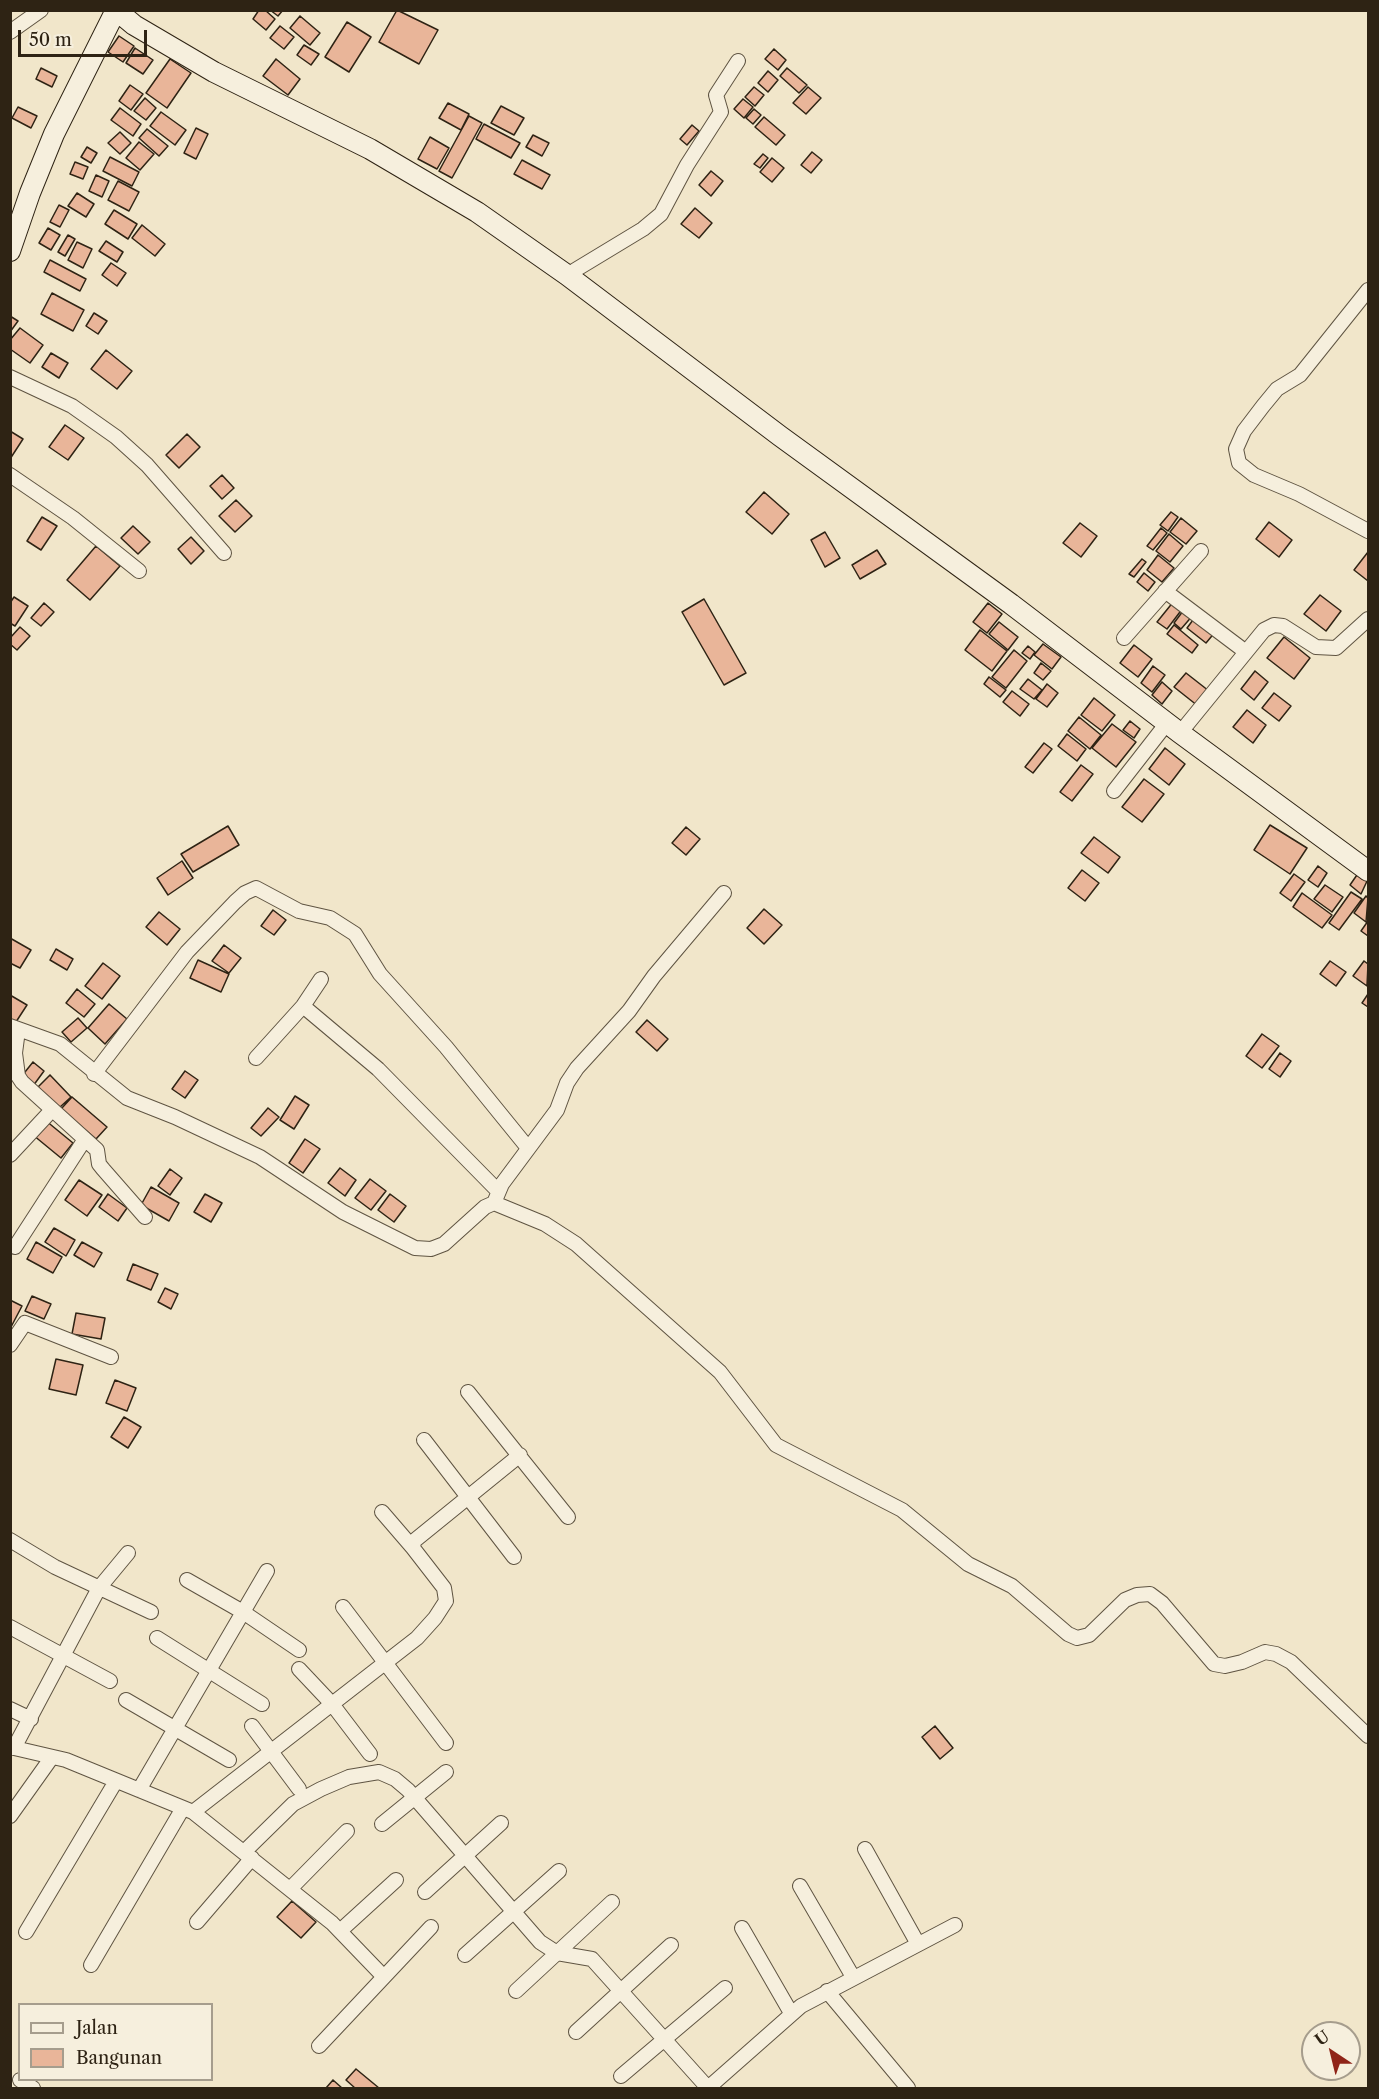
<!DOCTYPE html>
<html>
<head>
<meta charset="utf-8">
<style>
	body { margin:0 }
	#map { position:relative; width:1379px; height:2099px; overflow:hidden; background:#f1e6ca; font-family:"Libre Caslon Text",serif }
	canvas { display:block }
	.frame { position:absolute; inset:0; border:12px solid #2e2314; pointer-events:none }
	.legend { position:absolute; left:18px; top:2003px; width:195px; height:78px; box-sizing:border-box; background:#f6efdd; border:2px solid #a69d8d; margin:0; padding:8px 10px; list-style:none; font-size:18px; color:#2e2314 }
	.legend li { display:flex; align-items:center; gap:12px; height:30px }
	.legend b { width:30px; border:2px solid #a69d8d }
	.north { position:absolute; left:1301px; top:2021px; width:60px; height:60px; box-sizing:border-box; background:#f6efdd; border:2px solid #a69d8d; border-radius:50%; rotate:325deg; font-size:16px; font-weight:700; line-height:24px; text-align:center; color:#2e2314 }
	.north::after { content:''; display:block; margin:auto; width:21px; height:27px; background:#8f2418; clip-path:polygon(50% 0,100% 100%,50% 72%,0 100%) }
	.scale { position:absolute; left:18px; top:30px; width:129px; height:27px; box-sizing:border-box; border:3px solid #2e2314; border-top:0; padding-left:8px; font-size:18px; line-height:21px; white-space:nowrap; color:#2e2314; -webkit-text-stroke:4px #f6efdd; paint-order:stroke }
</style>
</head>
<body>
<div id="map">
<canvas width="1379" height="2099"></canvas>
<div class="frame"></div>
<ul class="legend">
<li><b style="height:8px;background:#f6efdd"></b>Jalan</li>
<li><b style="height:16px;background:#e9b599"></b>Bangunan</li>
</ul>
<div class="north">U</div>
<div class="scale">50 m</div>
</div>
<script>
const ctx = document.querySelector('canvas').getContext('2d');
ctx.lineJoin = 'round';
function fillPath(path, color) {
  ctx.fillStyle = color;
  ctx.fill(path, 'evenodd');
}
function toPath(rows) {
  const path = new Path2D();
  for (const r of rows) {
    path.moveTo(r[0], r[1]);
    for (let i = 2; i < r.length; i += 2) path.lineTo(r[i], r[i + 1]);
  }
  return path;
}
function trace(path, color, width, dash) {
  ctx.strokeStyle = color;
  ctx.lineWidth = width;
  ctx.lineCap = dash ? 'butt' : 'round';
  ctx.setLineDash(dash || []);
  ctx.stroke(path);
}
const building = toPath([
	[259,10,265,10,275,19,266,30,253,19,259,10],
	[270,10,283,10,278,16,270,10],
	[397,10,438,30,419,64,379,42,397,10],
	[300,16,320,33,310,45,290,28,300,16],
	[347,22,371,37,349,72,325,57,347,22],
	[280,26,294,37,284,49,270,38,280,26],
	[119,36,134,46,123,62,108,52,119,36],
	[304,45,319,54,311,65,297,55,304,45],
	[135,48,153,60,143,74,126,63,135,48],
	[774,49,786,60,778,70,765,59,774,49],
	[170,59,191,73,167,108,146,93,170,59],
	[276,59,300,79,288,95,263,76,276,59],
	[41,68,57,76,52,87,36,79,41,68],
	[787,68,807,85,799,93,780,76,787,68],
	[768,71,778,80,768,92,758,83,768,71],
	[130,85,143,94,131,110,119,101,130,85],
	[754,87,764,95,755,106,745,97,754,87],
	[808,87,821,98,806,114,793,103,808,87],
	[145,98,156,108,146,120,134,111,145,98],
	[743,99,753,107,744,118,734,109,743,99],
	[448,103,469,114,461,130,439,118,448,103],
	[501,106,524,118,514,135,491,123,501,106],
	[18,107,37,116,31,128,12,118,18,107],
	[120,108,141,124,133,136,111,120,120,108],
	[754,109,761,115,753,124,746,118,754,109],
	[161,112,186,130,175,145,150,126,161,112],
	[469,116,482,123,452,178,439,171,469,116],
	[764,117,785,135,776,145,755,127,764,117],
	[484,124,520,143,511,158,476,139,484,124],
	[692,125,699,131,687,145,680,139,692,125],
	[196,128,208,134,196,159,184,153,196,128],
	[147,129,168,146,159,156,139,138,147,129],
	[120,132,131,143,120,154,108,143,120,132],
	[533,135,549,143,542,156,526,147,533,135],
	[430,137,449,148,437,169,418,159,430,137],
	[139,142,154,154,140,170,126,158,139,142],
	[87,147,97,153,91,163,81,157,87,147],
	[812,152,822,160,811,173,801,165,812,152],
	[763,154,768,158,760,168,754,164,763,154],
	[110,157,139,172,132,186,103,171,110,157],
	[772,158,784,168,772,182,760,172,772,158],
	[522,160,550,175,542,189,514,174,522,160],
	[75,162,88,167,83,179,70,174,75,162],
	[711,171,723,181,711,196,699,185,711,171],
	[96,175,109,181,102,197,89,191,96,175],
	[118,181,139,192,129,211,108,200,118,181],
	[77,193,94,204,86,217,68,206,77,193],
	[59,205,69,210,60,227,50,222,59,205],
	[695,208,712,223,699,238,681,224,695,208],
	[114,210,137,224,128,239,105,224,114,210],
	[142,225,165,244,155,256,132,238,142,225],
	[48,228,60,235,51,250,39,243,48,228],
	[68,235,75,239,65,256,58,252,68,235],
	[106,241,123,252,117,262,99,251,106,241],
	[77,242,92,249,83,268,68,260,77,242],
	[50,260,86,279,80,291,44,272,50,260],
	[111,263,126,273,117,286,102,275,111,263],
	[52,293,84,310,73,331,41,314,52,293],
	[94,313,107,321,98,334,86,326,94,313],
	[10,316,18,321,10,332,10,316],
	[20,328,43,345,30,363,10,349,10,340,20,328],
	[106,350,132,371,117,389,91,369,106,350],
	[51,353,68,363,59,378,42,367,51,353],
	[65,425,84,438,68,460,49,447,65,425],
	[10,431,23,439,10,459,10,431],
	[187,434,200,447,179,468,166,455,187,434],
	[222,475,234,488,222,499,210,486,222,475],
	[764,492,789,514,772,534,746,512,764,492],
	[236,500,252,516,235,532,219,516,236,500],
	[1171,512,1178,517,1168,531,1160,525,1171,512],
	[42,517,57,526,41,550,27,541,42,517],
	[1181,518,1197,531,1186,544,1170,532,1181,518],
	[1269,522,1292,540,1279,557,1256,539,1269,522],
	[1080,523,1097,536,1081,557,1063,543,1080,523],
	[133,526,150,542,138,554,121,538,133,526],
	[1161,528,1167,533,1153,550,1147,546,1161,528],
	[825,532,840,558,825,567,811,540,825,532],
	[1169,534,1183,546,1170,562,1156,551,1169,534],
	[191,537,204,551,191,564,178,549,191,537],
	[96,546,120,566,90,600,67,580,96,546],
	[877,550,886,564,860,579,852,565,877,550],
	[1368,552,1368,581,1354,570,1368,552],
	[1158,555,1174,568,1162,582,1147,570,1158,555],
	[1142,559,1146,562,1134,577,1129,574,1142,559],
	[1144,573,1155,582,1148,591,1137,582,1144,573],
	[1320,595,1341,611,1326,631,1304,614,1320,595],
	[14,597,28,606,15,626,10,623,10,603,14,597],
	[704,599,746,673,724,685,682,612,704,599],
	[1174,601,1183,608,1167,629,1157,622,1174,601],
	[44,603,54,612,41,626,31,618,44,603],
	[988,603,1002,614,987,633,973,622,988,603],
	[1186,607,1194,614,1181,629,1174,623,1186,607],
	[1196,616,1216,631,1206,643,1187,628,1196,616],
	[999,622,1018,637,1008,650,989,634,999,622],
	[1174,625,1198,645,1192,653,1167,634,1174,625],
	[20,627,30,636,17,650,10,644,10,638,20,627],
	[980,630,1007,651,992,671,965,650,980,630],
	[1284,637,1310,658,1294,679,1267,658,1284,637],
	[1043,644,1061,657,1052,669,1034,655,1043,644],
	[1134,645,1152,659,1138,677,1120,663,1134,645],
	[1028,646,1035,652,1030,659,1022,653,1028,646],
	[1014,650,1027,661,1006,688,992,677,1014,650],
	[1041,663,1051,671,1043,680,1034,673,1041,663],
	[1153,666,1165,675,1152,692,1141,683,1153,666],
	[1255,671,1268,682,1254,700,1241,689,1255,671],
	[1186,673,1209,691,1198,706,1174,687,1186,673],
	[989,677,1006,690,1000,697,984,684,989,677],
	[1028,679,1042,690,1034,699,1020,689,1028,679],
	[1162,682,1172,691,1162,704,1152,695,1162,682],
	[1047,684,1058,693,1047,707,1036,699,1047,684],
	[1012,691,1029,704,1020,716,1003,702,1012,691],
	[1274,693,1291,706,1279,721,1262,708,1274,693],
	[1094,698,1115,715,1102,731,1081,715,1094,698],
	[1247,710,1266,725,1253,743,1233,727,1247,710],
	[1079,717,1101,735,1090,749,1068,731,1079,717],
	[1130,721,1140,729,1134,738,1123,730,1130,721],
	[1112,724,1136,742,1116,767,1092,748,1112,724],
	[1067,734,1086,749,1077,761,1058,746,1067,734],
	[1044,743,1052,749,1033,773,1025,767,1044,743],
	[1165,748,1185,764,1169,785,1149,769,1165,748],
	[1081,765,1093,774,1072,801,1060,792,1081,765],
	[1144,779,1164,794,1142,822,1122,807,1144,779],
	[1270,825,1307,848,1290,874,1254,850,1270,825],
	[228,826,239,845,193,872,181,854,228,826],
	[686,827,700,839,686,855,672,843,686,827],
	[1094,837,1120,857,1108,873,1081,853,1094,837],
	[182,861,193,878,168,895,157,878,182,861],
	[1318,866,1327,873,1318,887,1308,880,1318,866],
	[1082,870,1099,883,1085,901,1068,888,1082,870],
	[1359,872,1368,879,1361,894,1350,885,1359,872],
	[1294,874,1305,882,1291,901,1280,893,1294,874],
	[1325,885,1343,897,1332,912,1314,899,1325,885],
	[1351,892,1362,899,1339,930,1329,923,1351,892],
	[1302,893,1332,915,1322,928,1293,907,1302,893],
	[1366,896,1368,898,1366,922,1354,913,1366,896],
	[764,909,782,925,764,944,747,928,764,909],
	[273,910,286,920,274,935,261,926,273,910],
	[159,912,180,929,167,945,146,927,159,912],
	[1368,921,1368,936,1361,931,1368,921],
	[10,938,31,950,20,968,10,963,10,938],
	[224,945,241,958,229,973,212,961,224,945],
	[56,949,73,959,67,970,50,960,56,949],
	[198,960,229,974,221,992,190,978,198,960],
	[1330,961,1346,972,1336,986,1320,974,1330,961],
	[1364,961,1368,964,1367,986,1353,976,1364,961],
	[103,963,120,976,102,999,85,986,103,963],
	[77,989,95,1004,84,1017,66,1003,77,989],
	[1368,994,1368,1007,1362,1003,1368,994],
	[10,995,27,1005,14,1025,10,1022,10,995],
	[109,1004,127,1019,105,1044,88,1028,109,1004],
	[78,1018,87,1028,71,1042,62,1032,78,1018],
	[647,1020,668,1039,657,1051,636,1032,647,1020],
	[1262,1034,1279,1046,1262,1068,1246,1056,1262,1034],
	[1280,1053,1291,1061,1280,1077,1269,1069,1280,1053],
	[33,1062,44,1071,33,1086,21,1077,33,1062],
	[185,1071,198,1080,185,1098,172,1089,185,1071],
	[50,1075,71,1097,59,1108,38,1087,50,1075],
	[295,1096,309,1105,294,1129,280,1120,295,1096],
	[72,1097,107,1127,96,1139,61,1109,72,1097],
	[268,1108,279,1117,261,1136,251,1128,268,1108],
	[45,1120,73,1143,61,1158,33,1135,45,1120],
	[305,1139,320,1149,303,1173,289,1163,305,1139],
	[340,1168,356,1180,345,1196,328,1183,340,1168],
	[170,1169,182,1178,170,1195,158,1186,170,1169],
	[370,1179,386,1191,371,1210,355,1198,370,1179],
	[79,1180,102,1195,87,1216,65,1200,79,1180],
	[151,1187,179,1203,169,1221,141,1205,151,1187],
	[108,1194,127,1208,118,1221,99,1207,108,1194],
	[205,1194,222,1203,211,1222,194,1212,205,1194],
	[390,1194,406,1206,394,1222,378,1210,390,1194],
	[54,1228,75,1240,66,1256,45,1242,54,1228],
	[36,1242,62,1257,53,1273,27,1259,36,1242],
	[82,1242,102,1253,94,1267,74,1255,82,1242],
	[133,1264,158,1274,151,1290,127,1280,133,1264],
	[165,1288,178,1294,171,1309,158,1302,165,1288],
	[32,1296,51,1304,44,1319,25,1311,32,1296],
	[10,1300,22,1306,11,1327,10,1326,10,1300],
	[76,1313,105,1318,101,1339,72,1334,76,1313],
	[56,1359,83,1365,76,1395,49,1389,56,1359],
	[115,1380,136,1388,127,1411,106,1403,115,1380],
	[124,1417,141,1427,128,1448,111,1437,124,1417],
	[935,1726,953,1748,940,1759,922,1737,935,1726],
	[292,1901,316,1922,301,1938,277,1917,292,1901],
	[356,2069,379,2088,355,2088,346,2080,356,2069],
	[333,2080,342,2088,326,2088,333,2080]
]);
const street = toPath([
	[10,32,41,10],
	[567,275,643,229,661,214,687,165,721,112,716,95,738,61],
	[1368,290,1300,375,1277,389,1263,406,1244,431,1236,449,1239,463,1254,475,1299,494,1368,531],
	[10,377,72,406,116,437,147,465,224,553],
	[10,475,73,518,139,571],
	[1165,591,1246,652],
	[1124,638,1201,551],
	[1180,733,1264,630,1274,625,1283,626,1316,647,1336,648,1368,619],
	[1114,791,1167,723],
	[303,1006,378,1069,498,1191],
	[10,1026,60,1044,127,1098,175,1117,260,1157,343,1212,415,1248,431,1249,444,1244,485,1207,494,1203,545,1224,576,1244,720,1372,776,1445,902,1510,968,1564,1012,1586,1068,1634,1077,1638,1089,1635,1125,1600,1137,1595,1150,1594,1162,1603,1214,1664,1225,1666,1242,1662,1265,1652,1276,1654,1291,1662,1368,1736],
	[18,1030,15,1053,18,1076,22,1082,97,1150,99,1164,103,1169,145,1217],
	[256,1058,303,1006,321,979],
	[94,1074,187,952,235,902,245,893,256,888,299,911,330,918,355,934,380,974,446,1047,528,1148],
	[10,1155,51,1111],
	[494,1203,502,1184,557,1110,567,1083,577,1068,629,1011,654,976,724,893],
	[15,1247,85,1139],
	[10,1345,25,1323,111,1357],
	[468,1392,568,1517],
	[424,1440,514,1557],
	[382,1512,413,1548],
	[10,1540,55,1567,151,1612],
	[187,1580,243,1612,299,1650],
	[343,1607,446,1743],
	[10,1627,110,1681],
	[157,1638,262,1704],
	[299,1669,332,1704,370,1754],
	[126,1700,229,1760],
	[10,1709,31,1719],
	[252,1726,299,1789],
	[10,1747,66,1760,193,1812,332,1923,384,1977],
	[14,1748,99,1588,128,1553],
	[139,1790,267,1571],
	[193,1812,417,1638,435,1618,446,1601,444,1588,413,1548,414,1541,520,1455],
	[10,1816,52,1757],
	[382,1824,446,1772],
	[865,1849,918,1944],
	[244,1852,293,1804,321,1789,349,1777,379,1772,395,1779,408,1790,540,1942,557,1953,592,1959,708,2088],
	[800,1886,853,1977],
	[291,1888,347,1831],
	[425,1892,501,1823],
	[197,1922,252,1858],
	[742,1928,791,2013],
	[340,1931,396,1880],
	[26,1932,116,1781],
	[465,1955,559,1871],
	[91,1965,183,1808],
	[516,1991,612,1902],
	[827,1991,908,2088],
	[576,2032,671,1945],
	[319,2046,431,1927],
	[621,2076,725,1988],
	[20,2080,33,2088],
	[708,2088,801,2006,955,1925]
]);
const secondary = toPath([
	[116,10,134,25,214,72,370,149,477,212,567,275,780,436,1011,604,1180,733,1368,871],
	[10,251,30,193,54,134,116,10]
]);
fillPath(building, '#e9b599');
trace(building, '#2e2314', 1.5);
trace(street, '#5f5442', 16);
trace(secondary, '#2e2314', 22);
trace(street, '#f6efdd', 14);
trace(secondary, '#f6efdd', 20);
</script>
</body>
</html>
